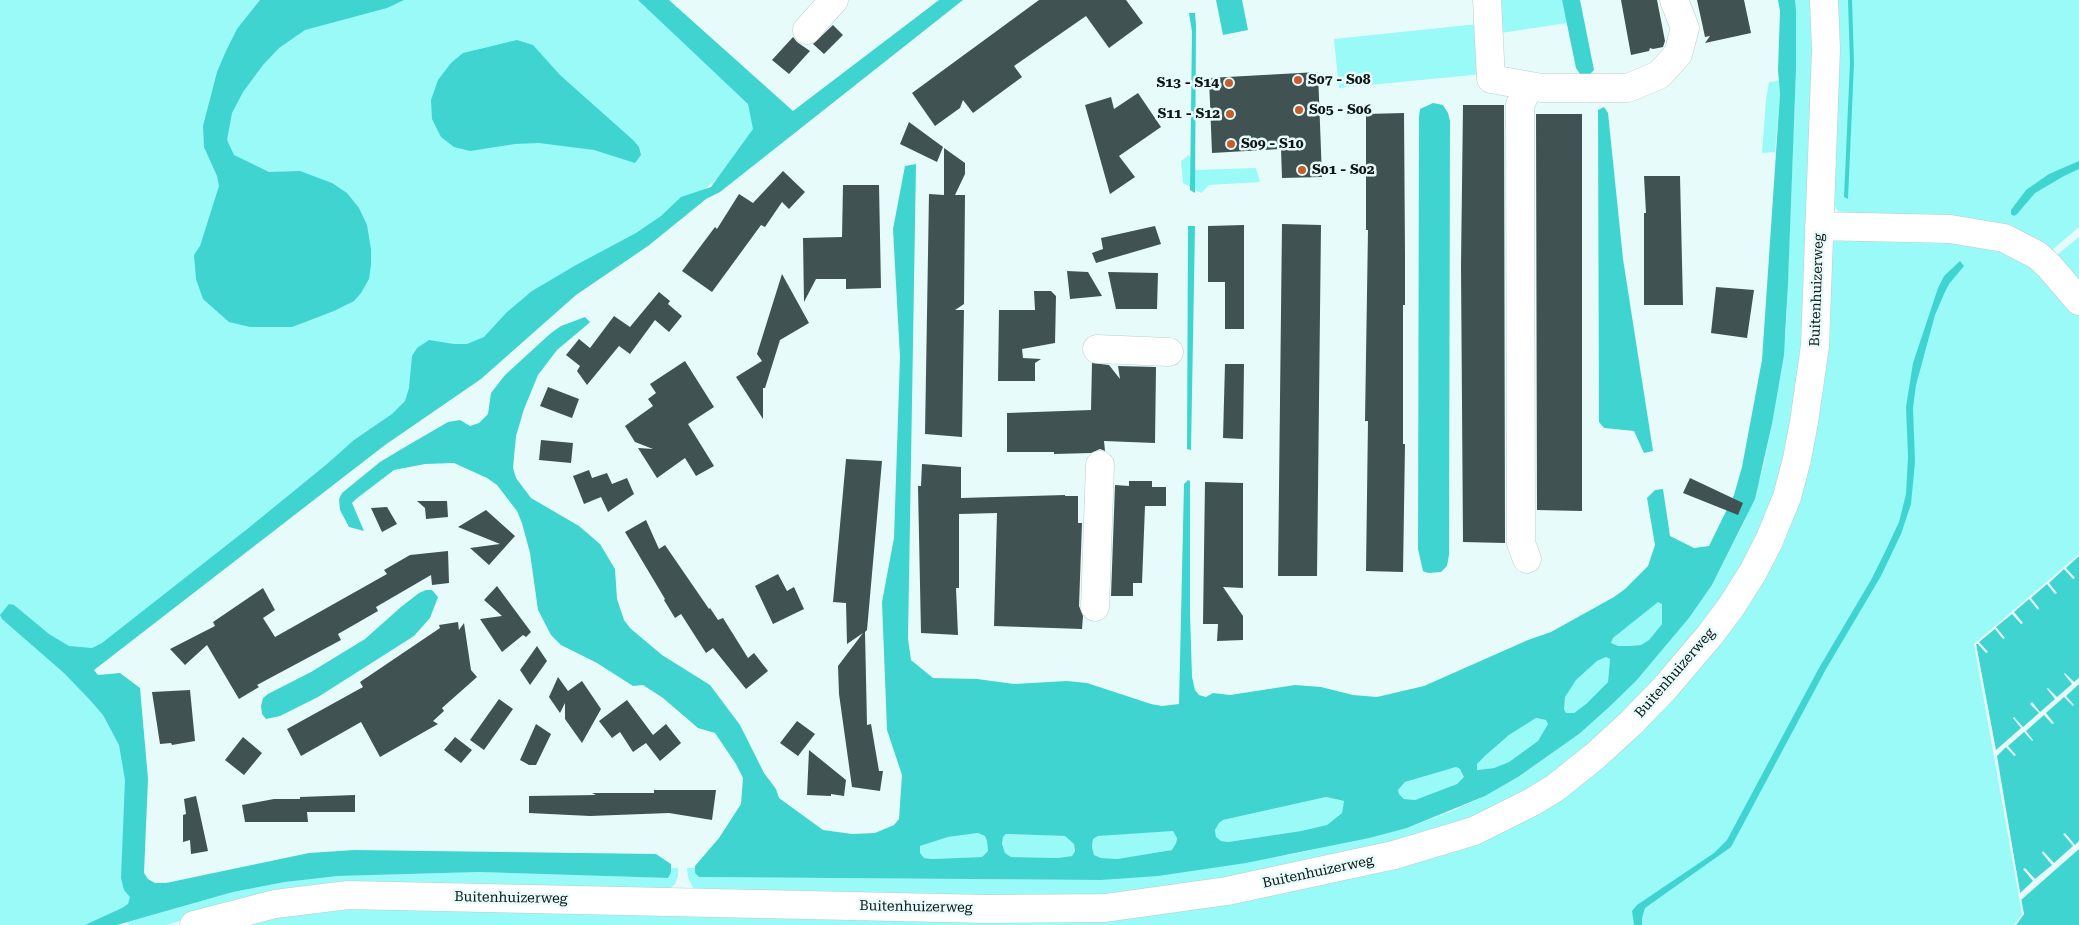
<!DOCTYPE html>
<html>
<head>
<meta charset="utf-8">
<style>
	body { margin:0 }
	canvas { display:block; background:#e6fbfa }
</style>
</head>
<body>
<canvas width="2079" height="925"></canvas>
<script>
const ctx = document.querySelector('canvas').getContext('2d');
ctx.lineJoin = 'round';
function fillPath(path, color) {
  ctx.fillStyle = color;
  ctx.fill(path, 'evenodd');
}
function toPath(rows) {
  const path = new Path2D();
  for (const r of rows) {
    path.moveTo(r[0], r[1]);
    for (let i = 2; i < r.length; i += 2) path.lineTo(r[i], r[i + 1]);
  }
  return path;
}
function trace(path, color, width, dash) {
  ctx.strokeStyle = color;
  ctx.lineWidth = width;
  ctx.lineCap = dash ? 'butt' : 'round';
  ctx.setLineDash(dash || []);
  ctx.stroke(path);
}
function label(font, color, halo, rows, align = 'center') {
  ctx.font = font + ' "Roboto Serif",serif';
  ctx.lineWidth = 5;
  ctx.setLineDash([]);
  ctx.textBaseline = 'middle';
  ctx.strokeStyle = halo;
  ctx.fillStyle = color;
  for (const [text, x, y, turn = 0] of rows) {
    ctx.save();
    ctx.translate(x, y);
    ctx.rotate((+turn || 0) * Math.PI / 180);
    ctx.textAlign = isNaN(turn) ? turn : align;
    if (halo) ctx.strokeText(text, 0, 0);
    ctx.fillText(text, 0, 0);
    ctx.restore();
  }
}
const green = toPath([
	[0,0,651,0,785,125,639,241,80,669,123,722,139,899,100,925,0,925],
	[1499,0,1562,0,1567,23,1501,33],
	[1795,0,1816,0,1809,307,1787,470,1748,565,1654,688,1525,798,1383,851,1097,902,697,891,693,888,688,877,687,868,695,868,695,873,699,877,1101,880,1294,854,1407,828,1450,812,1485,796,1518,777,1579,734,1636,681,1689,618,1712,585,1744,522,1763,468,1772,424,1786,331,1796,69],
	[1833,0,2079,0,2079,227,2051,251,1840,214,1832,202],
	[1478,24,1482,74,1339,88,1334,39],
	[1779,81,1780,94,1775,152,1762,153,1766,100,1769,82],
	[1189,155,1196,170,1256,168,1260,182,1209,185,1201,193,1183,183,1181,161],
	[1836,236,1969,237,2041,268,2079,237,2079,925,222,925,308,906,1058,918,1527,813,1767,560,1827,246],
	[1660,601,1662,604,1662,624,1649,640,1641,645,1629,646,1617,646,1611,643,1613,638,1649,607],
	[1606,657,1610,659,1608,682,1586,704,1574,713,1566,713,1564,709,1564,697,1576,680,1597,661],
	[1536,718,1547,720,1549,724,1538,741,1509,762,1494,768,1477,770,1477,764,1486,755,1509,735],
	[1456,767,1460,769,1465,777,1457,784,1415,800,1404,799,1399,794,1398,790,1405,782],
	[1326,797,1344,801,1342,813,1327,825,1301,831,1228,842,1221,841,1216,837,1215,830,1219,823,1223,820],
	[1173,830,1176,833,1177,837,1176,843,1172,850,1117,859,1101,858,1094,855,1092,847,1093,839,1098,836],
	[978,833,985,836,987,841,988,851,982,857,932,859,924,858,920,853,920,846,948,837],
	[1006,834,1065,836,1074,844,1075,850,1072,856,1058,858,1011,857,1005,853,1002,844,1003,837],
	[671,868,678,868,678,876,675,884,666,892,587,891,189,918,167,925,129,925,128,922,233,892,285,882,338,876,479,872,668,878]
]);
const water = toPath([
	[260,0,404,0,387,8,305,30,279,48,263,65,243,92,232,113,227,140,234,155,269,172,300,171,332,183,347,193,359,208,367,225,371,249,371,265,369,279,361,293,354,301,334,311,292,327,250,327,229,322,203,299,196,279,194,255,200,246,219,186,217,176,204,147,203,126,217,72,226,51,237,29],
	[638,0,669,0,793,111,939,0,963,0,720,192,706,199,648,246,576,295,481,379,385,445,94,670,98,675,120,673,140,688,148,779,144,873,148,879,155,883,166,883,309,853,354,850,656,854,671,864,671,872,668,878,479,872,338,876,285,882,233,892,117,925,85,925,122,908,128,904,130,897,124,890,121,878,125,780,119,745,103,715,90,700,64,673,2,619,0,615,9,604,14,605,49,634,69,646,92,648,102,643,246,530,327,464,354,440,392,414,405,401,409,388,412,356,417,348,429,340,454,344,467,344,484,337,507,312,532,291,576,265,636,233,661,216,681,197,711,187,753,129,748,104],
	[1216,0,1242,0,1248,30,1223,35],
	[1562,0,1580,0,1594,70,1590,74,1580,74,1576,68],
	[1778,0,1795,0,1796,11,1796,69,1788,284,1784,355,1772,424,1755,499,1712,585,1689,618,1636,681,1608,708,1579,734,1518,777,1485,796,1407,828,1369,838,1246,863,1158,876,1101,880,699,877,695,873,695,866,719,838,741,804,743,778,736,764,715,733,698,728,663,698,643,685,633,686,597,663,561,645,551,635,538,610,530,553,522,523,517,511,497,485,487,478,454,463,425,464,394,470,356,499,352,503,364,531,349,527,340,510,339,499,342,493,380,462,405,447,448,422,460,420,470,426,479,423,488,414,491,393,505,375,551,333,561,326,585,317,590,322,588,324,557,350,538,375,524,409,516,436,513,468,516,478,531,498,579,526,600,544,615,569,617,599,624,620,630,628,662,655,710,685,740,725,764,773,776,789,779,798,823,830,852,834,875,833,894,825,899,819,902,775,887,730,882,602,894,538,900,357,893,229,905,166,916,164,908,639,911,660,933,678,977,679,1014,684,1067,681,1087,683,1151,704,1162,706,1179,704,1184,484,1188,480,1190,481,1190,613,1192,677,1195,690,1199,695,1206,697,1213,693,1230,695,1295,685,1321,687,1353,695,1377,697,1424,686,1528,640,1551,632,1614,597,1625,589,1648,566,1655,545,1647,498,1655,490,1663,489,1670,536,1694,548,1709,546,1734,495,1742,467,1762,360,1780,94,1778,70,1780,11],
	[1658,602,1662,604,1662,624,1649,640,1641,645,1629,646,1618,646,1611,643,1613,638],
	[1606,657,1610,659,1608,682,1586,704,1574,713,1566,713,1564,709,1565,697,1576,680,1597,661],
	[1536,718,1546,720,1548,724,1538,741,1509,762,1494,768,1477,770,1477,764,1486,755,1509,735],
	[1456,767,1460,769,1464,777,1457,784,1415,800,1404,799,1399,794,1398,790,1405,782],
	[1326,797,1344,801,1342,813,1327,825,1301,831,1228,842,1221,841,1216,837,1215,830,1219,823,1223,820],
	[1173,831,1177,838,1176,843,1172,850,1117,859,1101,858,1094,855,1092,847,1093,839,1098,836],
	[978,833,985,836,987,841,988,851,982,857,932,859,924,858,920,853,920,846,948,837],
	[1006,834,1065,836,1074,844,1075,851,1072,856,1058,858,1011,857,1005,853,1002,844,1003,837],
	[1848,0,1852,0,1854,63,1848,199,1844,197,1850,63],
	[1189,13,1195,13,1196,25,1195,193,1190,190,1192,32],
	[517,40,533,45,560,75,633,140,639,147,641,155,635,163,594,150,539,143,515,144,470,151,454,147,441,137,432,119,431,100,438,80,451,63,463,53],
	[1433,103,1443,105,1448,113,1450,121,1449,555,1447,566,1441,572,1428,573,1423,571,1418,549,1419,117,1420,109],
	[1604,107,1608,113,1623,259,1653,451,1644,453,1634,431,1604,428,1599,422,1598,110],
	[2079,161,2079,169,2064,176,2035,193,2017,214,2014,216,2011,214,2011,210,2026,190,2049,174],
	[1188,226,1195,226,1191,450,1187,449],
	[1960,261,1964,266,1949,284,1944,294,1935,315,1916,385,1913,408,1915,462,1911,504,1901,534,1881,576,1826,669,1731,847,1645,908,1642,918,1642,925,1634,925,1632,911,1637,905,1714,853,1727,840,1819,668,1871,580,1885,552,1899,522,1906,494,1908,457,1906,407,1913,363,1938,288,1944,276],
	[2079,556,2079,925,2016,925,2024,914,1976,644],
	[426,590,432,590,438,597,430,618,414,636,318,697,280,716,266,719,262,714,261,706,263,698,268,694,311,672,365,639,401,607,419,593]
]);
const pier = toPath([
	[2079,554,2079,556,2066,568,2075,578,2073,579,2064,569,2049,583,2057,593,2055,594,2047,584,2031,598,2039,608,2038,610,2029,599,2014,612,2023,623,2021,624,2012,614,1996,627,2005,638,2003,639,1995,629,1979,642,1988,652,1986,653,1978,644,1976,644,1996,750,2021,728,2013,718,2014,717,2023,727,2039,713,2030,704,2032,702,2040,712,2055,699,2047,689,2048,688,2057,697,2072,684,2064,674,2065,673,2074,682,2079,678,2079,684,2066,696,2074,705,2073,706,2064,697,2046,713,2054,723,2052,724,2044,715,2026,731,2033,740,2032,741,2024,732,2008,746,2016,755,2014,756,2006,747,1997,756,2020,893,2033,881,2023,869,2025,868,2035,879,2052,865,2042,853,2043,851,2054,863,2073,846,2063,834,2065,833,2075,845,2079,841,2079,849,2021,900,2024,914,2016,925,2014,925,2022,914,1974,644]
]);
const building = toPath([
	[1039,0,1126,0,1143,23,1109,48,1086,16,1014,66,1022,77,973,113,963,100,960,108,935,126,912,93],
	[1621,0,1657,0,1665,41,1663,47,1653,49,1650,48,1649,51,1631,55],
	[1697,0,1744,0,1751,33,1705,43,1710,36,1705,37],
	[833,25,843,35,824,54,813,44],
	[793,37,797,42,810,51,789,74,772,60],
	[1318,72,1322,177,1282,178,1281,149,1212,153,1209,78],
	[1138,93,1161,127,1119,156,1135,177,1110,194,1085,105,1111,97,1114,109],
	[1463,105,1504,105,1505,543,1463,542,1461,266],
	[1404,113,1405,255,1405,305,1403,305,1403,444,1405,444,1403,572,1366,571,1368,421,1365,421,1368,230,1366,230,1366,114],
	[1536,114,1582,114,1582,511,1537,510],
	[909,122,943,147,937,162,900,144],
	[944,148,965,163,965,174,955,195,965,195,964,304,955,310,964,310,962,437,925,434,929,194,944,195],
	[783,171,805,192,789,209,782,202,765,227,761,225,712,292,682,271,715,227,717,229,739,194,753,203],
	[1644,176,1680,176,1683,305,1644,305,1644,213,1646,213],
	[843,185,879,185,881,288,846,289,846,279,816,279,804,302,803,238,842,237],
	[1282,224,1321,225,1317,576,1278,576],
	[1244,225,1244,329,1225,329,1225,282,1208,282,1208,226],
	[1155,226,1161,244,1096,263,1092,253,1103,249,1101,238],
	[1067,271,1088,272,1102,296,1070,299],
	[1108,272,1158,273,1157,309,1116,309],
	[782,274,809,323,780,340,765,388,763,388,763,419,736,377,762,361,757,354],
	[1716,287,1754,290,1747,338,1711,333],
	[1034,291,1051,291,1056,296,1055,343,1022,349,1023,358,1041,359,1035,363,1035,381,998,381,999,310,1035,310],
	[659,292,670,301,668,304,682,316,669,332,655,320,630,354,619,346,587,385,577,371,580,366,566,355,579,339,590,348,614,316,630,327],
	[685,361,714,407,688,424,714,466,696,476,685,458,657,478,638,448,653,449,635,442,625,426,653,406,648,399,656,393,650,384],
	[1092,363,1109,365,1120,379,1118,366,1156,367,1155,443,1104,441,1105,451,1100,449,1091,453,1054,454,1054,452,1007,452,1007,413,1091,410],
	[1225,364,1244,364,1243,439,1223,438],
	[548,387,579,399,572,418,540,406],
	[541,440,573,443,571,463,539,460],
	[846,459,882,461,867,630,865,632,867,725,871,724,879,771,883,771,880,791,852,787,839,694,838,666,863,633,847,644,846,603,833,602],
	[922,464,961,467,961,498,1065,495,1065,496,1078,496,1078,523,1082,523,1079,606,1083,616,1082,629,994,626,997,513,959,514,959,588,956,588,958,635,921,633,918,486,921,486],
	[589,470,592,478,607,473,612,484,627,478,634,494,608,512,601,497,584,504,573,476],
	[1690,478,1743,503,1738,515,1683,493],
	[1129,481,1152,481,1152,487,1166,487,1166,506,1145,506,1142,583,1133,583,1133,596,1111,596,1115,485,1129,486],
	[1205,482,1243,483,1243,588,1223,587,1243,616,1243,640,1217,641,1218,624,1203,624],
	[417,501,447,501,448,517,426,519,425,508],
	[387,507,397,524,382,532,371,508],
	[486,510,515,536,489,565,470,548,500,544,458,527],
	[646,520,659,549,665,545,709,609,710,608,718,620,723,618,748,658,754,653,768,671,746,689,713,648,706,653,681,614,675,618,664,600,665,599,625,532],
	[448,551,449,583,432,585,431,575,376,607,378,611,338,634,341,640,257,685,259,687,239,699,207,645,185,665,170,649,215,626,213,622,263,588,275,610,263,618,275,637,387,574,384,570,410,555],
	[778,574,787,591,794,587,804,609,773,624,755,586],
	[497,586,531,632,526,637,523,635,502,652,480,619,502,616,484,600],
	[458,622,459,630,464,623,471,670,477,677,442,708,444,711,433,721,438,724,380,757,361,722,301,756,287,729,363,687,360,682,440,628,439,625],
	[537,646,547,661,530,685,520,670],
	[558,677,568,691,582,681,601,709,582,743,565,719,565,703,560,713,549,697],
	[190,690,195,741,172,745,171,743,160,744,152,692],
	[499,699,513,709,484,750,470,740],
	[627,700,653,735,666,724,681,743,660,761,646,743,633,752,620,732,612,738,599,721],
	[797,721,815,734,798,756,780,743],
	[536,724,551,734,536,765,529,765,520,760],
	[243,737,262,753,244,775,225,760],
	[455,737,472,750,461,763,444,750],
	[809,750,846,780,844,796,831,794,831,796,807,795],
	[654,790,716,790,712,820,669,813,590,816,529,813,529,796,596,795,592,793,654,793],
	[355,795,355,812,307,812,308,822,245,822,242,805,274,799,300,799,300,797],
	[196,796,208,851,191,854,190,840,183,842,183,815,186,814,184,799]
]);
const minor = toPath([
	[1487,0,1491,79,1542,88,1628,88,1659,75,1678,54,1685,28,1674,0],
	[807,30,834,0],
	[1819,226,1950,229,2004,238,2037,255,2049,266,2079,301],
	[1097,349,1169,352],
	[1527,559,1521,543,1520,105,1529,86],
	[1095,607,1100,465],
	[194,925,275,904,348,895,988,909,1105,908,1227,891,1394,855,1474,831,1532,802,1555,788,1595,756,1631,723,1664,689,1710,635,1731,607,1753,572,1769,541,1787,497,1797,459,1804,422,1815,346,1826,49,1824,0]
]);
const markers = [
	[1298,80,5,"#c45e2f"],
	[1229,83,5,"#c45e2f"],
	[1299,110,5,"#c45e2f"],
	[1230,114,5,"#c45e2f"],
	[1231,144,5,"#c45e2f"],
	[1302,170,5,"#c45e2f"]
];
const poiNames = [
	["S07 - S08",1308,80],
	["S13 - S14",1219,83,"right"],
	["S05 - S06",1309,110],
	["S11 - S12",1220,114,"right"],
	["S09 - S10",1241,144],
	["S01 - S02",1312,170]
];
const streetNames = [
	["Buitenhuizerweg",1817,290,-88],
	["Buitenhuizerweg",1675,673,-49],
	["Buitenhuizerweg",1318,872,-12],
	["Buitenhuizerweg",511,898,1],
	["Buitenhuizerweg",916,907,1]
];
fillPath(green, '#99faf8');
fillPath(water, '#40d4d1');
fillPath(pier, '#e6fbfa');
fillPath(building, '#405251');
trace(minor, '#b9cecd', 29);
trace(minor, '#fff', 28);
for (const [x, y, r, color] of markers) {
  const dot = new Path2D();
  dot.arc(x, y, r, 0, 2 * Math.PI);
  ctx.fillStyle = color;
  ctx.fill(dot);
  trace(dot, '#e6fbfa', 2);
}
label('bold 14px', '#0f1616', '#e6fbfa', poiNames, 'left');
label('14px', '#0f1616', '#e6fbfa', streetNames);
</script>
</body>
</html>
